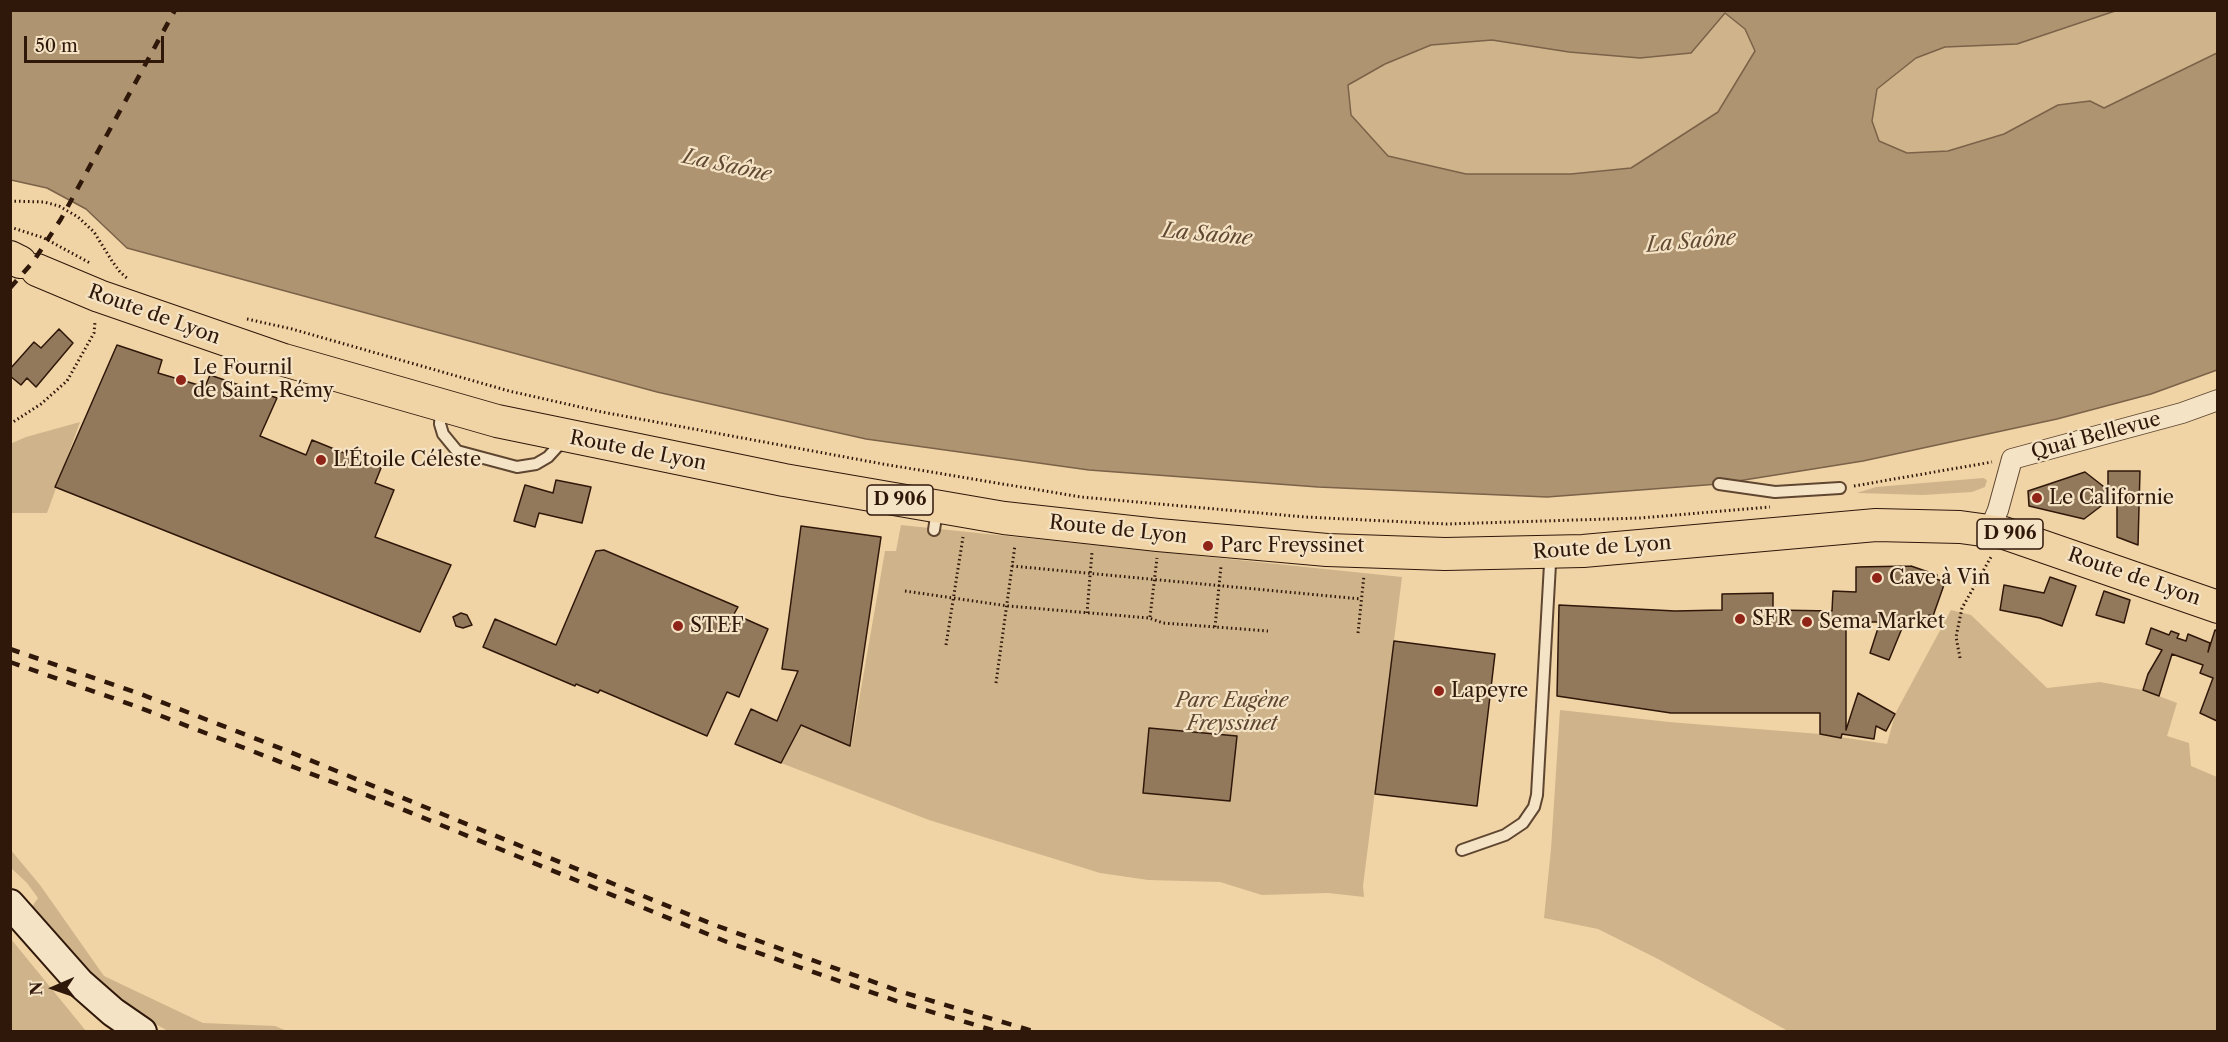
<!DOCTYPE html>
<html>
<head>
<meta charset="utf-8">
<style>
	body { margin:0 }
	#map { position:relative; width:2228px; height:1042px; overflow:hidden; background:#f0d4a6; font-family:"Libre Caslon Text",serif }
	canvas { display:block }
	.frame { position:absolute; inset:0; border:12px solid #2f170a; pointer-events:none }
	.north { position:absolute; left:24px; top:958px; width:60px; height:60px; -webkit-text-stroke:4px #f5e3c5; paint-order:stroke; rotate:268deg; font-size:16px; font-weight:700; line-height:24px; text-align:center; color:#2f170a }
	.north::after { content:''; display:block; margin:auto; width:21px; height:27px; background:#2f170a; clip-path:polygon(50% 0,100% 100%,50% 72%,0 100%) }
	.scale { position:absolute; left:24px; top:36px; width:140px; height:27px; box-sizing:border-box; border:3px solid #2f170a; border-top:0; padding-left:8px; font-size:18px; line-height:21px; white-space:nowrap; color:#2f170a; -webkit-text-stroke:4px #f5e3c5; paint-order:stroke }
</style>
</head>
<body>
<div id="map">
<canvas width="2228" height="1042"></canvas>
<div class="frame"></div>
<div class="north">N</div>
<div class="scale">50 m</div>
</div>
<script>
const ctx = document.querySelector('canvas').getContext('2d');
ctx.lineJoin = 'round';
function fillPath(path, color) {
  ctx.fillStyle = color;
  ctx.fill(path, 'evenodd');
}
function toPath(rows) {
  const path = new Path2D();
  for (const r of rows) {
    path.moveTo(r[0], r[1]);
    for (let i = 2; i < r.length; i += 2) path.lineTo(r[i], r[i + 1]);
  }
  return path;
}
function trace(path, color, width, dash) {
  ctx.strokeStyle = color;
  ctx.lineWidth = width;
  ctx.lineCap = dash ? 'butt' : 'round';
  ctx.setLineDash(dash || []);
  ctx.stroke(path);
}
function label(font, color, halo, rows, align = 'center') {
  ctx.font = font + ' "Libre Caslon Text",serif';
  ctx.lineWidth = 4.5;
  ctx.setLineDash([]);
  ctx.textBaseline = 'middle';
  ctx.strokeStyle = halo;
  ctx.fillStyle = color;
  for (const [text, x, y, turn = 0] of rows) {
    ctx.save();
    ctx.translate(x, y);
    ctx.rotate((+turn || 0) * Math.PI / 180);
    ctx.textAlign = isNaN(turn) ? turn : align;
    if (halo) ctx.strokeText(text, 0, 0);
    ctx.fillText(text, 0, 0);
    ctx.restore();
  }
}
const green = toPath([
	[2115,11,2217,11,2217,53,2104,108,2090,101,2058,105,2004,134,1948,151,1907,153,1879,141,1872,121,1877,89,1916,58,1945,47,2017,44],
	[1725,13,1745,29,1755,51,1718,112,1631,168,1571,174,1466,174,1388,156,1351,115,1348,84,1385,64,1431,45,1492,40,1569,52,1640,58,1691,53],
	[80,422,47,513,11,513,10,444,26,437],
	[1983,478,1987,480,1985,487,1972,492,1923,495,1857,493,1876,487],
	[901,525,1402,577,1363,886,1364,897,1328,893,1262,895,1220,882,1148,880,1100,873,929,820,781,763,799,724,851,746,885,551,896,551],
	[1951,610,1971,615,2047,688,2100,682,2143,690,2177,703,2167,736,2189,743,2191,766,2217,777,2217,1031,1788,1031,1658,959,1598,929,1544,918,1551,849,1560,710,1669,722,1820,734,1887,744,1895,714],
	[10,849,40,885,104,976,203,1023,275,1026,287,1031,168,1031,118,1003,100,987,31,908,38,898,27,883,11,868],
	[10,939,11,939,86,1031,11,1031]
]);
const water = toPath([
	[10,11,2115,11,2017,44,1945,47,1916,58,1877,89,1872,121,1879,141,1907,153,1948,151,2004,134,2058,105,2090,101,2104,108,2217,53,2217,370,2151,394,2057,419,1863,461,1719,484,1547,497,1318,487,1089,470,866,439,657,392,127,248,86,209,47,188,11,180,10,11],
	[1725,13,1745,29,1755,51,1718,112,1631,168,1571,174,1466,174,1388,156,1351,115,1348,85,1385,64,1431,45,1492,40,1569,52,1640,58,1691,53,1725,13]
]);
const building = toPath([
	[59,329,73,343,36,387,27,378,21,385,10,376,10,369,34,342,41,348,59,329],
	[117,345,162,360,158,373,205,387,210,375,277,398,260,436,306,455,312,440,381,468,375,483,394,490,375,537,451,565,420,632,55,487,117,345],
	[2108,471,2140,471,2138,545,2117,537,2117,494,2084,519,2029,506,2028,491,2085,472,2108,490,2108,471],
	[556,480,591,487,582,523,539,513,535,527,514,521,525,485,553,493,556,480],
	[801,526,881,537,850,746,801,725,781,763,735,744,751,709,777,721,798,671,782,669,801,526],
	[604,550,738,607,734,614,768,629,739,697,727,692,707,736,600,690,598,693,576,684,575,686,483,647,495,619,556,645,596,551,604,550],
	[1911,566,1937,575,1936,579,1945,582,1933,616,1929,615,1926,623,1907,616,1889,660,1870,653,1880,622,1846,622,1846,730,1858,693,1895,714,1886,731,1876,726,1874,739,1842,734,1841,738,1820,734,1820,713,1671,713,1557,696,1559,605,1675,611,1722,610,1722,594,1773,593,1773,610,1832,611,1833,591,1856,592,1856,567,1911,566],
	[2050,577,2076,586,2062,626,2040,618,2000,610,2004,585,2044,593,2050,577],
	[2104,591,2130,600,2124,623,2096,615,2104,591],
	[461,613,467,615,472,625,463,628,456,626,453,617,461,613],
	[2151,628,2169,635,2171,631,2179,634,2177,638,2186,641,2188,634,2210,643,2208,652,2215,630,2217,631,2217,721,2200,713,2213,678,2200,673,2203,665,2172,654,2159,696,2143,690,2148,674,2162,650,2146,644,2151,628],
	[1394,641,1495,654,1477,806,1375,794,1394,641],
	[1149,728,1237,736,1230,801,1143,793,1149,728]
]);
const path = toPath([
	[10,201,44,202,59,206,78,217,94,232,112,261,120,272,128,279],
	[10,227,44,238,90,263],
	[247,319,292,329,509,391,602,412,883,464,1081,497,1305,517,1447,524,1640,518,1770,507],
	[10,424,41,404,67,381,94,333,95,322],
	[1854,486,1992,462],
	[1012,566,1361,599],
	[905,591,1008,606,1149,618,1163,623,1268,631],
	[1087,613,1092,552],
	[1150,617,1157,558],
	[1215,627,1221,566],
	[1358,633,1364,575],
	[946,645,963,537],
	[1960,658,1956,637,1962,608,1991,557],
	[996,683,1015,545]
]);
const lane = toPath([
	[441,408,440,424,443,434,457,451,517,467,536,464,548,457,558,446,561,438],
	[1719,484,1775,492,1840,488],
	[934,530,937,510],
	[1462,850,1505,835,1523,823,1534,807,1537,795,1550,564,1548,556]
]);
const street = toPath([
	[1989,531,1998,510,2012,459,2182,413,2218,400]
]);
const secondary = toPath([
	[10,904,80,983,113,1012,142,1032]
]);
const primary = toPath([
	[10,257,20,262],
	[37,270,99,296,284,360,497,421,784,480,1004,518,1158,535,1327,550,1445,554,1583,551,1876,525,1960,527,2004,533,2218,607]
]);
const rail = toPath([
	[10,288,33,262,61,219,175,10],
	[10,649,138,693,285,750,712,924,795,954,902,992,1036,1032],
	[10,662,138,707,392,805,727,942,905,1004,999,1032]
]);
const markers = [
	[181,380,6,"#8f2418"],
	[321,460,6,"#8f2418"],
	[2037,498,6,"#8f2418"],
	[1208,546,6,"#8f2418"],
	[1877,578,6,"#8f2418"],
	[1740,619,6,"#8f2418"],
	[1807,622,6,"#8f2418"],
	[678,626,6,"#8f2418"],
	[1439,691,6,"#8f2418"]
];
const shields = [
	[900,500,66],
	[2010,534,66]
];
const shieldNames = [
	["D 906",900,500],
	["D 906",2010,534]
];
const streetNames = [
	["Route de Lyon",154,315,20],
	["Quai Bellevue",2096,436,-15],
	["Route de Lyon",638,451,11],
	["Route de Lyon",1118,530,6],
	["Route de Lyon",1602,548,-4],
	["Route de Lyon",2134,577,19]
];
const poiNames = [
	["Le Fournil",193,368],
	["de Saint-Rémy",193,391],
	["L'Étoile Céleste",333,460],
	["Le Californie",2049,498],
	["Parc Freyssinet",1220,546],
	["Cave à Vin",1889,578],
	["SFR",1752,619],
	["Sema Market",1819,622],
	["STEF",690,626],
	["Lapeyre",1451,691]
];
const parkNames = [
	["Parc Eugène",1232,701],
	["Freyssinet",1232,724]
];
const waterNames = [
	["La Saône",727,166,12],
	["La Saône",1207,235,5],
	["La Saône",1691,242,-5]
];
fillPath(green, '#cfb48b');
fillPath(water, '#ae9471');
trace(water, '#7b6248', 1.5);
fillPath(building, '#93795b');
trace(building, '#2f170a', 1.5);
trace(lane, '#5f4631', 14);
trace(street, '#5f4631', 22);
trace(secondary, '#2f170a', 32);
trace(primary, '#2f170a', 34);
trace(path, '#2f170a', 3, [1.5, 3]);
trace(lane, '#f5e3c5', 10);
trace(street, '#f5e3c5', 20);
trace(secondary, '#f5e3c5', 28);
trace(primary, '#f0d4a6', 32);
trace(rail, '#2f170a', 4.5, [10, 10]);
for (const [x, y, r, color] of markers) {
  const dot = new Path2D();
  dot.arc(x, y, r, 0, 2 * Math.PI);
  ctx.fillStyle = color;
  ctx.fill(dot);
  trace(dot, '#f5e3c5', 2);
}
for (const [x, y, w] of shields) {
  const box = new Path2D();
  box.roundRect(x - w / 2, y - 15, w, 30, 4.5);
  ctx.fillStyle = '#f5e3c5';
  ctx.fill(box);
  trace(box, '#2f170a', 1.5);
}
label('bold 18px', '#2f170a', null, shieldNames);
label('20px', '#2f170a', '#f5e3c5', streetNames);
label('20px', '#2f170a', '#f5e3c5', poiNames, 'left');
label('italic 20px', '#5f4631', '#f5e3c5', parkNames);
label('italic 21px', '#624933', '#f5e3c5', waterNames);
</script>
</body>
</html>
